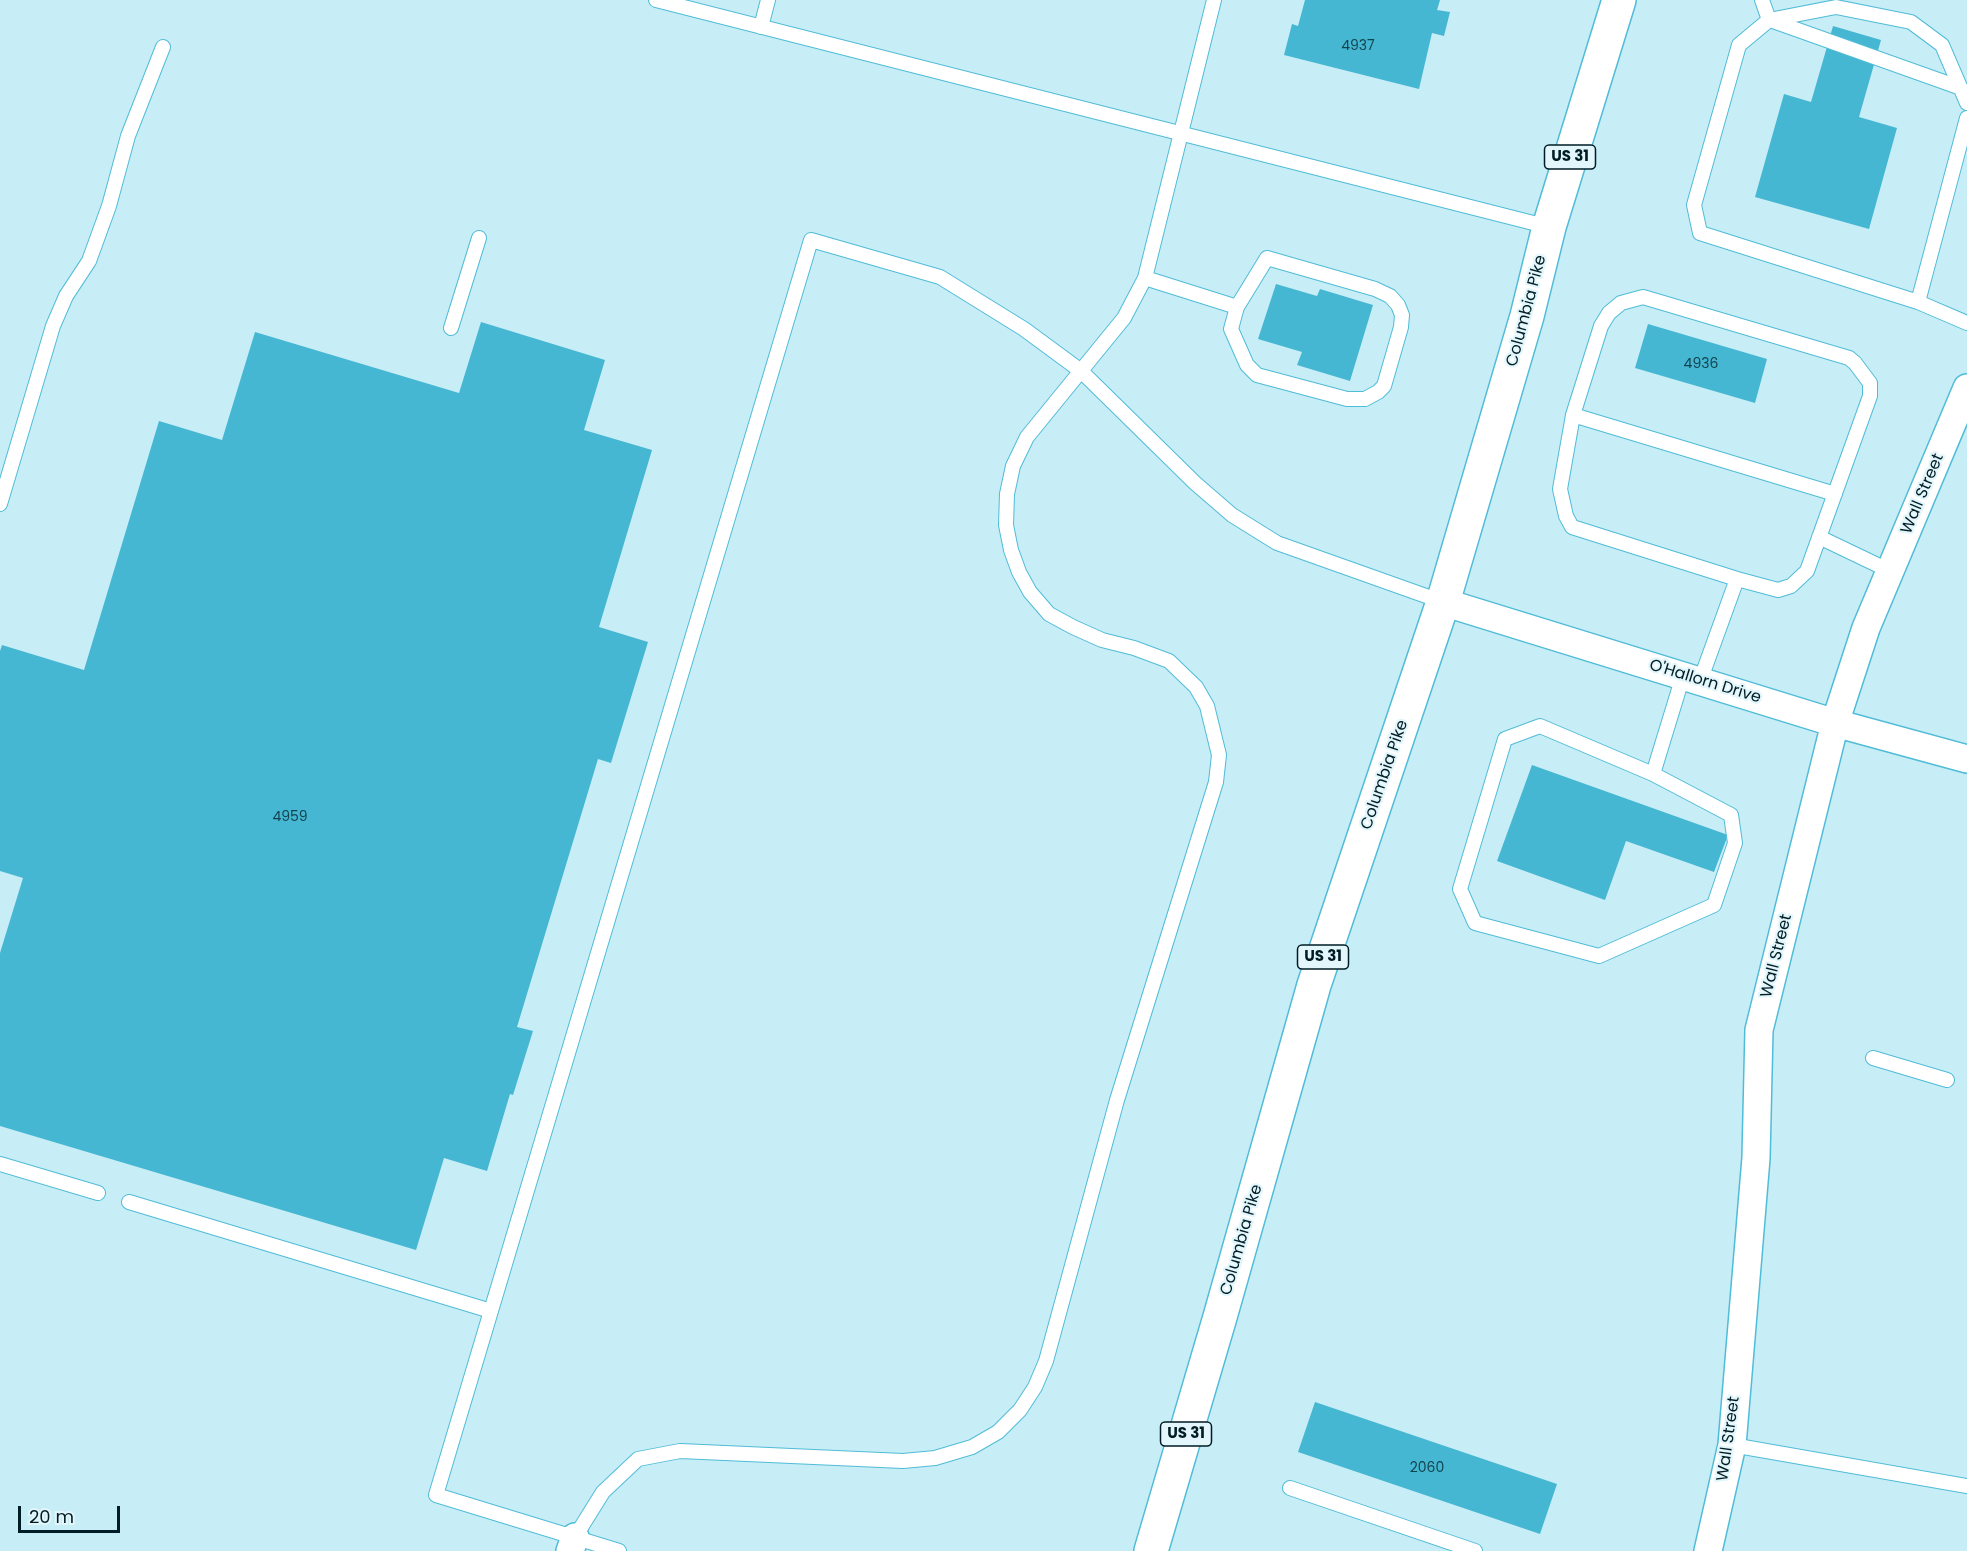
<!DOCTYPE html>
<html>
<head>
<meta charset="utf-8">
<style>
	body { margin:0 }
	#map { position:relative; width:1967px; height:1551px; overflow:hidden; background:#c7edf7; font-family:Poppins,sans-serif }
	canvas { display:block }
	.scale { position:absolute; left:18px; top:1506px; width:102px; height:27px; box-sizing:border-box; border:3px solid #001d25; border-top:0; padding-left:8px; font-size:18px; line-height:21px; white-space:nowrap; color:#001d25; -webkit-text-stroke:4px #e3f6fb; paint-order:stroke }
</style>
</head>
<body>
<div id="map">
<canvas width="1967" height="1551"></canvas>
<div class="scale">20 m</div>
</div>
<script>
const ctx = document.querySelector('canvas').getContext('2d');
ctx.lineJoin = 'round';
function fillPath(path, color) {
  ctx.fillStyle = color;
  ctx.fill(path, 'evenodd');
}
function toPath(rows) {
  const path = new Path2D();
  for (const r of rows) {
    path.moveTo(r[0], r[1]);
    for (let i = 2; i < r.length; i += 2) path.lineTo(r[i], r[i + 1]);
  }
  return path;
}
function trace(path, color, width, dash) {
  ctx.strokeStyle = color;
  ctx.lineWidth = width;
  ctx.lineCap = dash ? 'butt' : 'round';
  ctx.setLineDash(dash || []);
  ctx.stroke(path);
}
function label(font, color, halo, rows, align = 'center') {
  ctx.font = font + ' Poppins,sans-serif';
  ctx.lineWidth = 4.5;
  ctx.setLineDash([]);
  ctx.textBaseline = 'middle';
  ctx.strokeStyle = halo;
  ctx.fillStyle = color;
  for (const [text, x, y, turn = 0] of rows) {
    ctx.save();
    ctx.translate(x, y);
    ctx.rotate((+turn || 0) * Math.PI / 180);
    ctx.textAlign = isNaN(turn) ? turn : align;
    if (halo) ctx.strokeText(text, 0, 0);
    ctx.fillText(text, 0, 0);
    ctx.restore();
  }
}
const building = toPath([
	[1305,0,1440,0,1437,10,1450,12,1444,36,1432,33,1419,89,1284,55,1292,24,1298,26],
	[1833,26,1881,40,1859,117,1897,128,1869,229,1755,197,1784,94,1811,102],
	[1276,284,1317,296,1320,289,1373,305,1350,381,1297,365,1302,352,1258,339],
	[481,322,605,360,584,430,652,450,599,627,648,642,611,763,598,759,517,1027,533,1031,513,1095,510,1094,487,1171,444,1158,416,1250,0,1126,0,953,23,878,0,871,0,651,2,645,84,670,159,421,222,440,255,332,459,393],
	[1648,324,1767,359,1755,403,1635,368],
	[1532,765,1728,835,1714,872,1626,841,1605,900,1497,861],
	[1315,1402,1557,1484,1540,1534,1298,1452]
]);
const service = toPath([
	[656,0,1549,227],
	[1762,0,1769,20],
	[1770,20,1961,88],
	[761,27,768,0],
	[1967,118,1918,302,1967,323],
	[1267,258,1375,289,1390,296,1398,305,1402,315,1401,327,1384,386,1378,392,1365,399,1347,399,1257,375,1247,365,1231,329,1237,307,1267,258],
	[1145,278,1237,307],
	[1918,302,1700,233,1694,205,1739,45,1769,20,1836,7,1911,22,1942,45,1967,103],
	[451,328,479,238],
	[1573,415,1835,494],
	[0,504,53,326,66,296,89,261,109,206,128,136,163,47],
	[1819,537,1890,571],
	[1700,681,1737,579,1778,590,1791,586,1807,571,1870,396,1870,383,1855,363,1849,358,1643,297,1621,303,1609,313,1601,326,1573,415,1560,489,1566,516,1572,527,1737,579],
	[1653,774,1540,726,1505,739,1460,889,1475,923,1599,956,1714,905,1735,843,1731,815,1653,774,1683,676],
	[1873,1058,1947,1080],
	[0,1164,98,1193],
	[129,1202,491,1311],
	[1732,1445,1967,1486],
	[1290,1488,1475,1551],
	[575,1537,603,1492,638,1459,680,1451,903,1461,935,1458,972,1447,998,1432,1020,1410,1035,1387,1046,1361,1117,1100,1216,782,1219,755,1207,706,1196,687,1169,661,1134,648,1102,640,1073,627,1049,614,1030,592,1019,572,1011,550,1006,525,1007,494,1013,466,1027,437,1124,318,1145,278,1214,0],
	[619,1551,436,1495,811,240,940,277,1024,329,1081,371,1195,483,1232,515,1277,543,1443,602]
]);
const minor = toPath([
	[1443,602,1835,723,1967,759],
	[570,1551,575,1537],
	[1708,1551,1732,1445,1756,1158,1759,1030,1835,723,1866,628,1967,388]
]);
const primary = toPath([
	[1151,1551,1220,1317,1314,985,1443,602,1527,316,1549,227,1619,0]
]);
const numberNames = [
	["4937",1358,46],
	["4936",1701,364],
	["4959",290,817],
	["2060",1427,1468]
];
const shields = [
	[1570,157,51],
	[1323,957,51],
	[1186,1434,51]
];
const shieldNames = [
	["US 31",1570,157],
	["US 31",1323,957],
	["US 31",1186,1434]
];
const streetNames = [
	["Columbia Pike",1527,311,-75],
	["Wall Street",1923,494,-67],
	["O'Hallorn Drive",1705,682,17],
	["Columbia Pike",1385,775,-71],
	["Wall Street",1777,956,-76],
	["Columbia Pike",1242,1240,-74],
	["Wall Street",1729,1439,-82]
];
fillPath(building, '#46b7d2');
trace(service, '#50bcd7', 16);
trace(minor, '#50bcd7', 30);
trace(primary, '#50bcd7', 36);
trace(service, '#fff', 14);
trace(minor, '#fff', 27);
trace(primary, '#fff', 33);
label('14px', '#124450', null, numberNames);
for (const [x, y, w] of shields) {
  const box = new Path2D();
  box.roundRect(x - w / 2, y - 12, w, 24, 4.5);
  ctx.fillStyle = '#e3f6fb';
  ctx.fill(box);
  trace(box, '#001d25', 1.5);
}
label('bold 15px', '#001d25', null, shieldNames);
label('16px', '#001d25', '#e3f6fb', streetNames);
</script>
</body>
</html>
